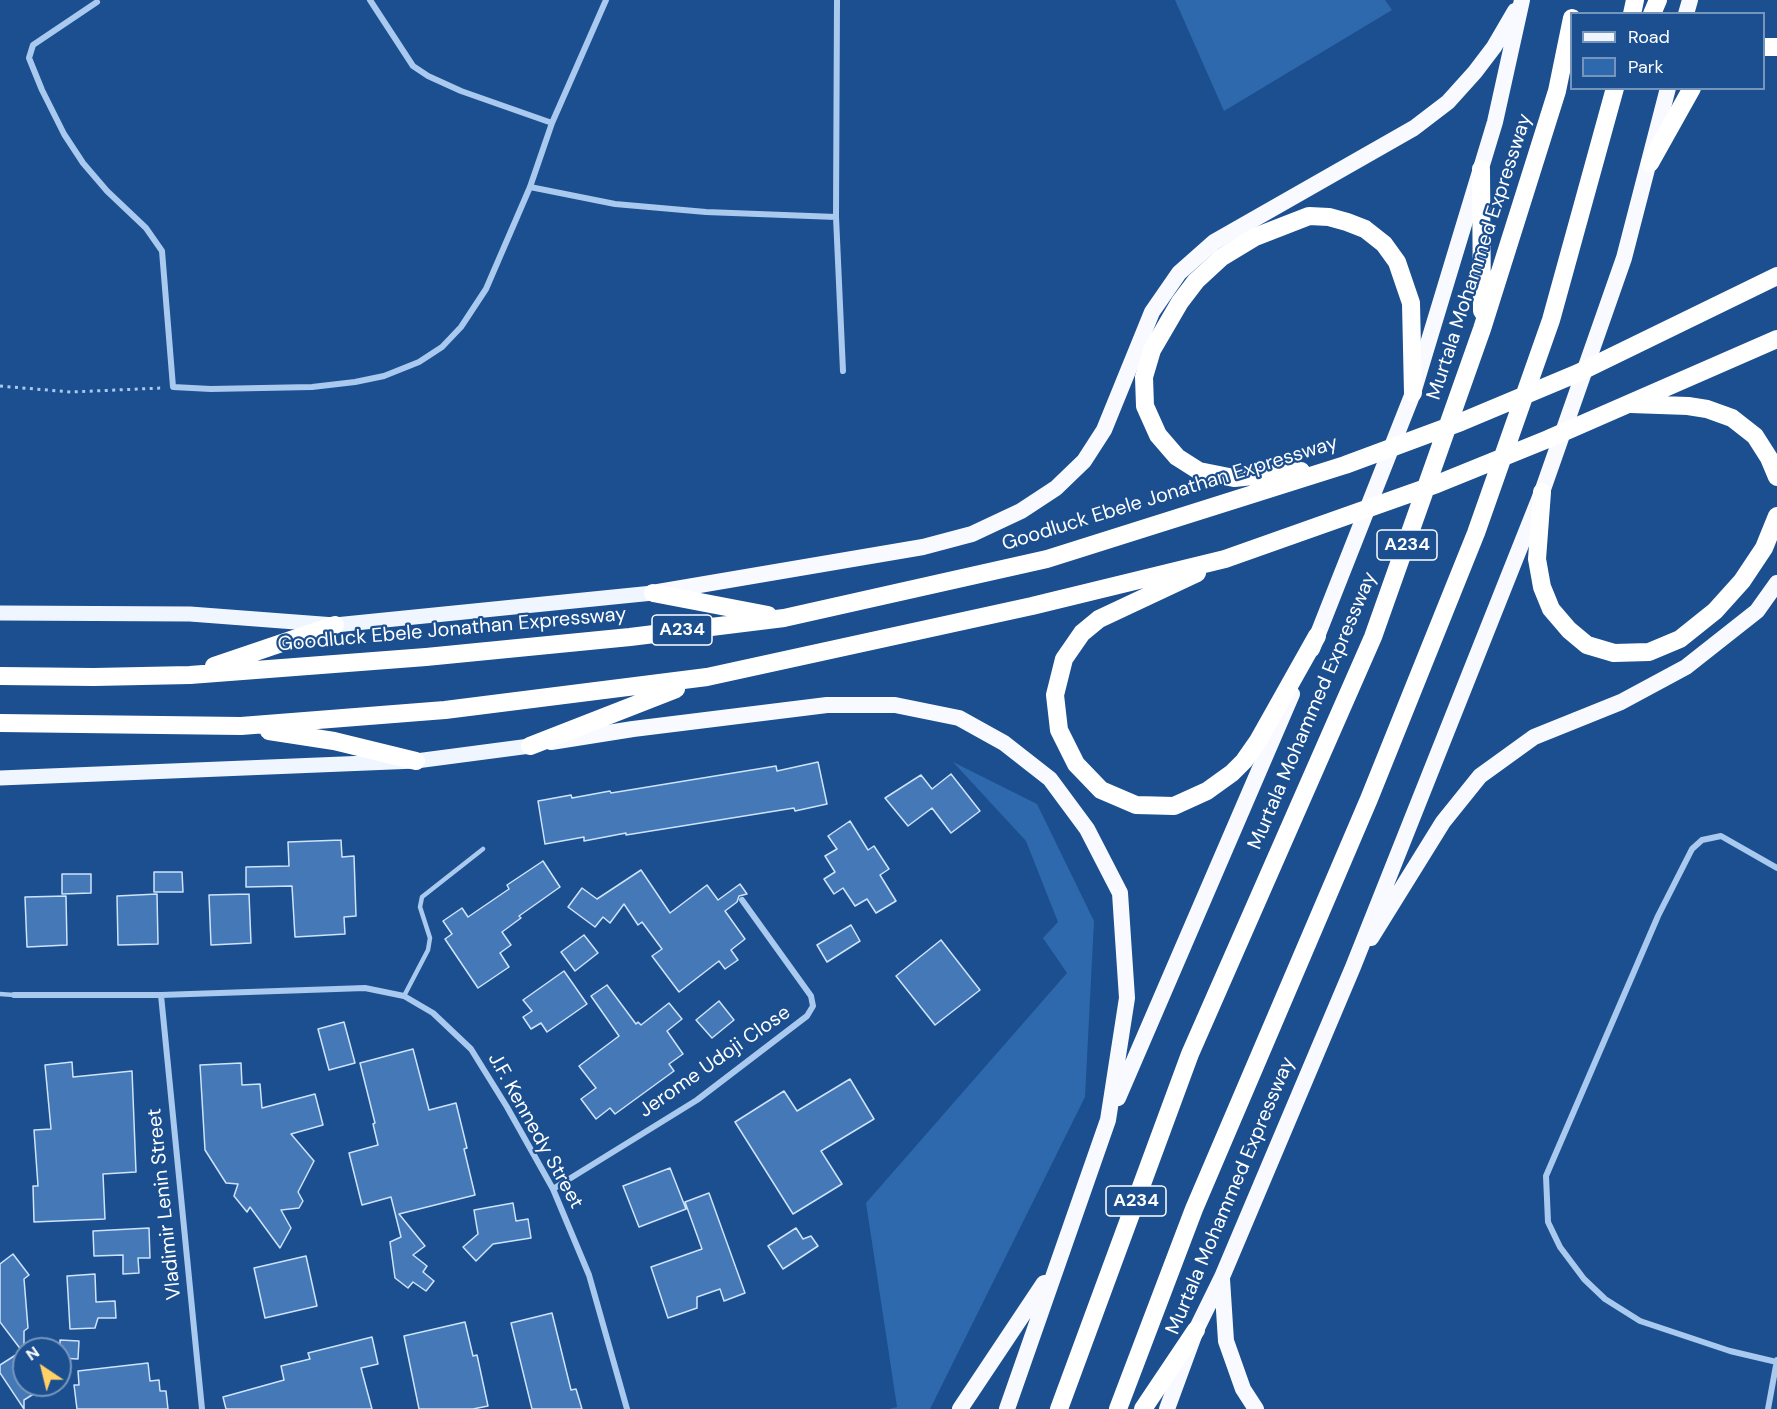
<!DOCTYPE html>
<html>
<head>
<meta charset="utf-8">
<style>
	body { margin:0 }
	#map { position:relative; width:1777px; height:1409px; overflow:hidden; background:#1b4f8f; font-family:"DM Sans",sans-serif }
	canvas { display:block }
	.legend { position:absolute; left:1570px; top:12px; width:195px; height:78px; box-sizing:border-box; background:#1b4f8f; border:2px solid #7695bc; margin:0; padding:8px 10px; list-style:none; font-size:18px; color:#fff }
	.legend li { display:flex; align-items:center; gap:12px; height:30px }
	.legend b { width:30px; border:2px solid #7695bc }
	.north { position:absolute; left:12px; top:1337px; width:60px; height:60px; box-sizing:border-box; background:#1b4f8f; border:2px solid #7695bc; border-radius:50%; rotate:325deg; font-size:16px; font-weight:700; line-height:24px; text-align:center; color:#fff }
	.north::after { content:''; display:block; margin:auto; width:21px; height:27px; background:#ffd166; clip-path:polygon(50% 0,100% 100%,50% 72%,0 100%) }
</style>
</head>
<body>
<div id="map">
<canvas width="1777" height="1409"></canvas>
<ul class="legend">
<li><b style="height:8px;background:#f0f6ff"></b>Road</li>
<li><b style="height:16px;background:#2e69ad"></b>Park</li>
</ul>
<div class="north">N</div>
</div>
<script>
const ctx = document.querySelector('canvas').getContext('2d');
ctx.lineJoin = 'round';
function fillPath(path, color) {
  ctx.fillStyle = color;
  ctx.fill(path, 'evenodd');
}
function toPath(rows) {
  const path = new Path2D();
  for (const r of rows) {
    path.moveTo(r[0], r[1]);
    for (let i = 2; i < r.length; i += 2) path.lineTo(r[i], r[i + 1]);
  }
  return path;
}
function trace(path, color, width, dash) {
  ctx.strokeStyle = color;
  ctx.lineWidth = width;
  ctx.lineCap = dash ? 'butt' : 'round';
  ctx.setLineDash(dash || []);
  ctx.stroke(path);
}
function label(font, color, halo, rows, align = 'center') {
  ctx.font = font + ' "DM Sans",sans-serif';
  ctx.lineWidth = 4.5;
  ctx.setLineDash([]);
  ctx.textBaseline = 'middle';
  ctx.strokeStyle = halo;
  ctx.fillStyle = color;
  for (const [text, x, y, turn = 0] of rows) {
    ctx.save();
    ctx.translate(x, y);
    ctx.rotate((+turn || 0) * Math.PI / 180);
    ctx.textAlign = isNaN(turn) ? turn : align;
    if (halo) ctx.strokeText(text, 0, 0);
    ctx.fillText(text, 0, 0);
    ctx.restore();
  }
}
const green = toPath([
	[1175,0,1385,0,1392,10,1224,111],
	[953,762,1037,804,1094,921,1085,1097,930,1409,889,1409,897,1407,866,1203,1067,973,1043,938,1058,922,1026,841]
]);
const building = toPath([
	[818,762,827,804,795,811,794,808,626,835,626,833,584,841,584,837,545,844,538,801,571,795,572,798,610,791,611,793,776,766,777,771,818,762],
	[951,774,980,811,951,833,932,808,908,826,885,798,921,775,932,789,951,774],
	[850,821,868,850,874,846,889,869,880,875,896,901,876,913,867,899,855,906,843,888,834,894,824,879,835,872,825,856,837,849,828,836,850,821],
	[341,840,342,857,354,856,356,916,344,917,345,934,295,937,292,886,246,887,246,867,289,866,288,842,341,840],
	[543,861,560,887,519,916,521,918,502,932,511,945,500,953,509,967,478,988,445,939,452,934,443,921,462,908,468,917,509,889,507,885,543,861],
	[641,870,670,913,707,885,718,900,740,884,747,894,739,896,737,902,725,911,745,939,731,950,738,960,725,969,719,961,679,992,652,956,662,949,642,922,638,925,624,904,610,923,603,917,595,927,568,907,582,888,597,899,641,870],
	[154,872,182,872,183,892,154,892,154,872],
	[62,874,91,874,91,893,62,894,62,874],
	[157,894,158,944,118,945,117,896,157,894],
	[249,894,251,943,211,945,209,895,249,894],
	[66,896,67,945,27,947,25,897,66,896],
	[851,925,860,941,827,962,817,945,851,925],
	[584,935,598,953,575,971,561,952,584,935],
	[941,940,980,990,935,1025,896,976,941,940],
	[564,971,587,1004,547,1032,541,1023,531,1029,523,1017,532,1011,523,1000,564,971],
	[607,985,636,1024,638,1022,641,1025,669,1003,682,1019,667,1031,683,1054,669,1064,674,1071,615,1114,610,1108,596,1119,581,1099,596,1088,579,1066,619,1036,591,996,607,985],
	[719,1001,734,1020,712,1038,696,1020,719,1001],
	[344,1022,355,1063,329,1070,318,1029,344,1022],
	[413,1049,429,1110,456,1103,467,1148,464,1149,475,1195,399,1214,425,1246,413,1255,427,1266,423,1272,434,1281,426,1291,413,1282,408,1288,395,1278,390,1242,401,1237,391,1197,362,1205,349,1153,378,1145,373,1124,375,1123,360,1063,413,1049],
	[72,1062,73,1077,132,1071,136,1172,103,1174,105,1219,34,1222,33,1186,38,1186,34,1130,51,1129,45,1065,72,1062],
	[241,1063,242,1085,260,1084,262,1108,315,1094,323,1125,291,1134,314,1161,298,1192,303,1201,299,1208,281,1210,291,1228,280,1248,250,1207,247,1212,234,1196,238,1184,226,1183,205,1150,200,1065,241,1063],
	[850,1079,874,1119,821,1151,842,1184,793,1214,735,1122,784,1091,797,1111,850,1079],
	[670,1168,686,1209,639,1227,623,1186,670,1168],
	[709,1193,745,1293,724,1301,720,1289,697,1297,697,1308,668,1318,651,1267,702,1249,685,1202,709,1193],
	[513,1203,516,1221,528,1219,531,1238,493,1244,476,1261,463,1247,478,1234,474,1210,513,1203],
	[149,1228,150,1258,138,1258,139,1273,123,1274,123,1255,94,1256,93,1231,149,1228],
	[796,1228,803,1239,811,1236,818,1246,783,1269,768,1246,796,1228],
	[13,1254,29,1275,24,1279,28,1328,24,1331,24,1385,48,1385,24,1400,24,1409,0,1373,0,1365,22,1351,0,1322,0,1264,13,1254],
	[306,1256,317,1306,265,1318,254,1268,306,1256],
	[95,1274,96,1302,115,1301,116,1318,98,1318,95,1328,70,1329,67,1276,95,1274],
	[552,1313,571,1390,576,1389,582,1409,532,1409,511,1323,552,1313],
	[465,1322,473,1356,477,1355,488,1406,473,1409,419,1409,404,1336,465,1322],
	[372,1337,378,1364,361,1368,372,1409,226,1409,223,1397,284,1380,281,1366,310,1359,308,1353,372,1337],
	[60,1340,79,1341,78,1359,60,1358,60,1340],
	[148,1363,150,1381,159,1380,160,1391,166,1391,168,1409,77,1409,74,1385,79,1385,78,1371,148,1363]
]);
const path = toPath([
	[0,386,71,392,162,388]
]);
const service = toPath([
	[0,994,14,995],
	[404,996,428,950,430,938,420,907,422,897,483,849]
]);
const minor = toPath([
	[370,0,413,66,428,76,461,91,552,123],
	[837,0,836,217,843,371],
	[97,2,33,45,29,58,42,90,64,134,83,163,107,191,146,228,162,251,173,387,211,389,312,387,355,382,384,376,419,362,442,347,461,327,486,289,530,187,552,123,606,0],
	[530,187,615,204,706,212,836,217],
	[14,995,161,995,365,988,404,996,433,1013,471,1049,507,1107,553,1189,589,1275,627,1409],
	[161,995,202,1409],
	[553,1189,697,1100,807,1016,813,1006,811,996,742,900],
	[1777,1362,1730,1351,1640,1321,1605,1299,1584,1279,1560,1247,1548,1222,1546,1176,1658,916,1692,849,1702,840,1721,836,1777,868],
	[1768,1409,1777,1360]
]);
const primary = toPath([
	[0,613,190,614,335,625,653,593],
	[0,778,416,761,530,746]
]);
const trunk = toPath([
	[1686,14,1690,0],
	[658,592,923,547,972,534,1021,511,1056,488,1084,461,1104,430,1152,312,1179,273,1214,242,1414,128,1448,102,1475,72,1494,47,1515,11],
	[1312,649,1413,393,1495,122,1522,0],
	[551,742,633,729,827,705,895,705,959,718,1004,743,1050,779,1087,829,1120,893,1127,998,1108,1120,1007,1409],
	[1371,938,1443,822,1480,776,1534,737,1621,702,1686,667,1757,611,1777,583],
	[1118,1098,1292,694],
	[1222,1279,1226,1341,1243,1389,1256,1409],
	[960,1409,1044,1283],
	[1167,1409,1196,1330,1222,1277,1353,967,1542,492,1624,258,1668,88]
]);
const motorway = toPath([
	[1632,14,1635,0],
	[1652,14,1658,0],
	[1764,47,1777,47],
	[1650,163,1692,88],
	[1481,169,1482,311],
	[1631,404,1688,406,1707,409,1732,418,1755,436,1769,458,1777,477],
	[1301,471,1234,478,1199,471,1177,457,1158,435,1145,406,1144,377,1152,350,1180,302,1196,281,1222,257,1255,237,1309,216,1329,217,1347,222,1365,229,1384,244,1397,262,1411,303,1413,393],
	[1542,492,1537,559,1542,587,1551,609,1569,630,1587,645,1614,653,1649,652,1680,639,1715,611,1742,581,1764,548,1777,516],
	[1197,573,1099,619,1082,633,1064,659,1055,695,1059,730,1076,764,1101,790,1136,805,1174,806,1207,791,1232,773,1244,761,1258,741,1317,636],
	[653,593,768,615],
	[214,666,335,625],
	[0,676,94,677,190,675,426,657,630,637,784,618,1047,559,1345,465,1461,422,1578,373,1777,276],
	[0,723,241,726,445,710,707,677,1032,606,1225,559,1437,484,1548,439,1777,339],
	[269,731,334,741,416,761],
	[530,746,676,689],
	[1059,1409,1190,1054,1373,637,1482,329,1557,91,1572,18],
	[1118,1409,1194,1209,1369,799,1476,533,1551,320,1615,88],
	[1143,1409,1196,1330]
]);
const shields = [
	[1407,545,60],
	[682,630,60],
	[1136,1201,60]
];
const shieldNames = [
	["A234",1407,545],
	["A234",682,630],
	["A234",1136,1201]
];
const streetNames = [
	["Murtala Mohammed Expressway",1480,257,-72],
	["Goodluck Ebele Jonathan Expressway",1170,494,-17],
	["Goodluck Ebele Jonathan Expressway",452,630,-5],
	["Murtala Mohammed Expressway",1313,711,-67],
	["Jerome Udoji Close",715,1062,-35],
	["J.F. Kennedy Street",535,1131,61],
	["Murtala Mohammed Expressway",1231,1196,-67],
	["Vladimir Lenin Street",165,1204,-96]
];
fillPath(green, '#2e69ad');
fillPath(building, '#4478b7');
trace(building, '#cfe3fa', 1.5);
trace(path, '#a9c9ee', 3, [3, 4.5]);
trace(service, '#a9c9ee', 4.5);
trace(minor, '#a9c9ee', 6);
trace(primary, '#f0f6ff', 15);
trace(trunk, '#f8faff', 16);
trace(motorway, '#fff', 18);
for (const [x, y, w] of shields) {
  const box = new Path2D();
  box.roundRect(x - w / 2, y - 15, w, 30, 4.5);
  ctx.fillStyle = '#1b4f8f';
  ctx.fill(box);
  trace(box, '#fff', 1.5);
}
label('bold 18px', '#fff', null, shieldNames);
label('20px', '#fff', '#1b4f8f', streetNames);
</script>
</body>
</html>
